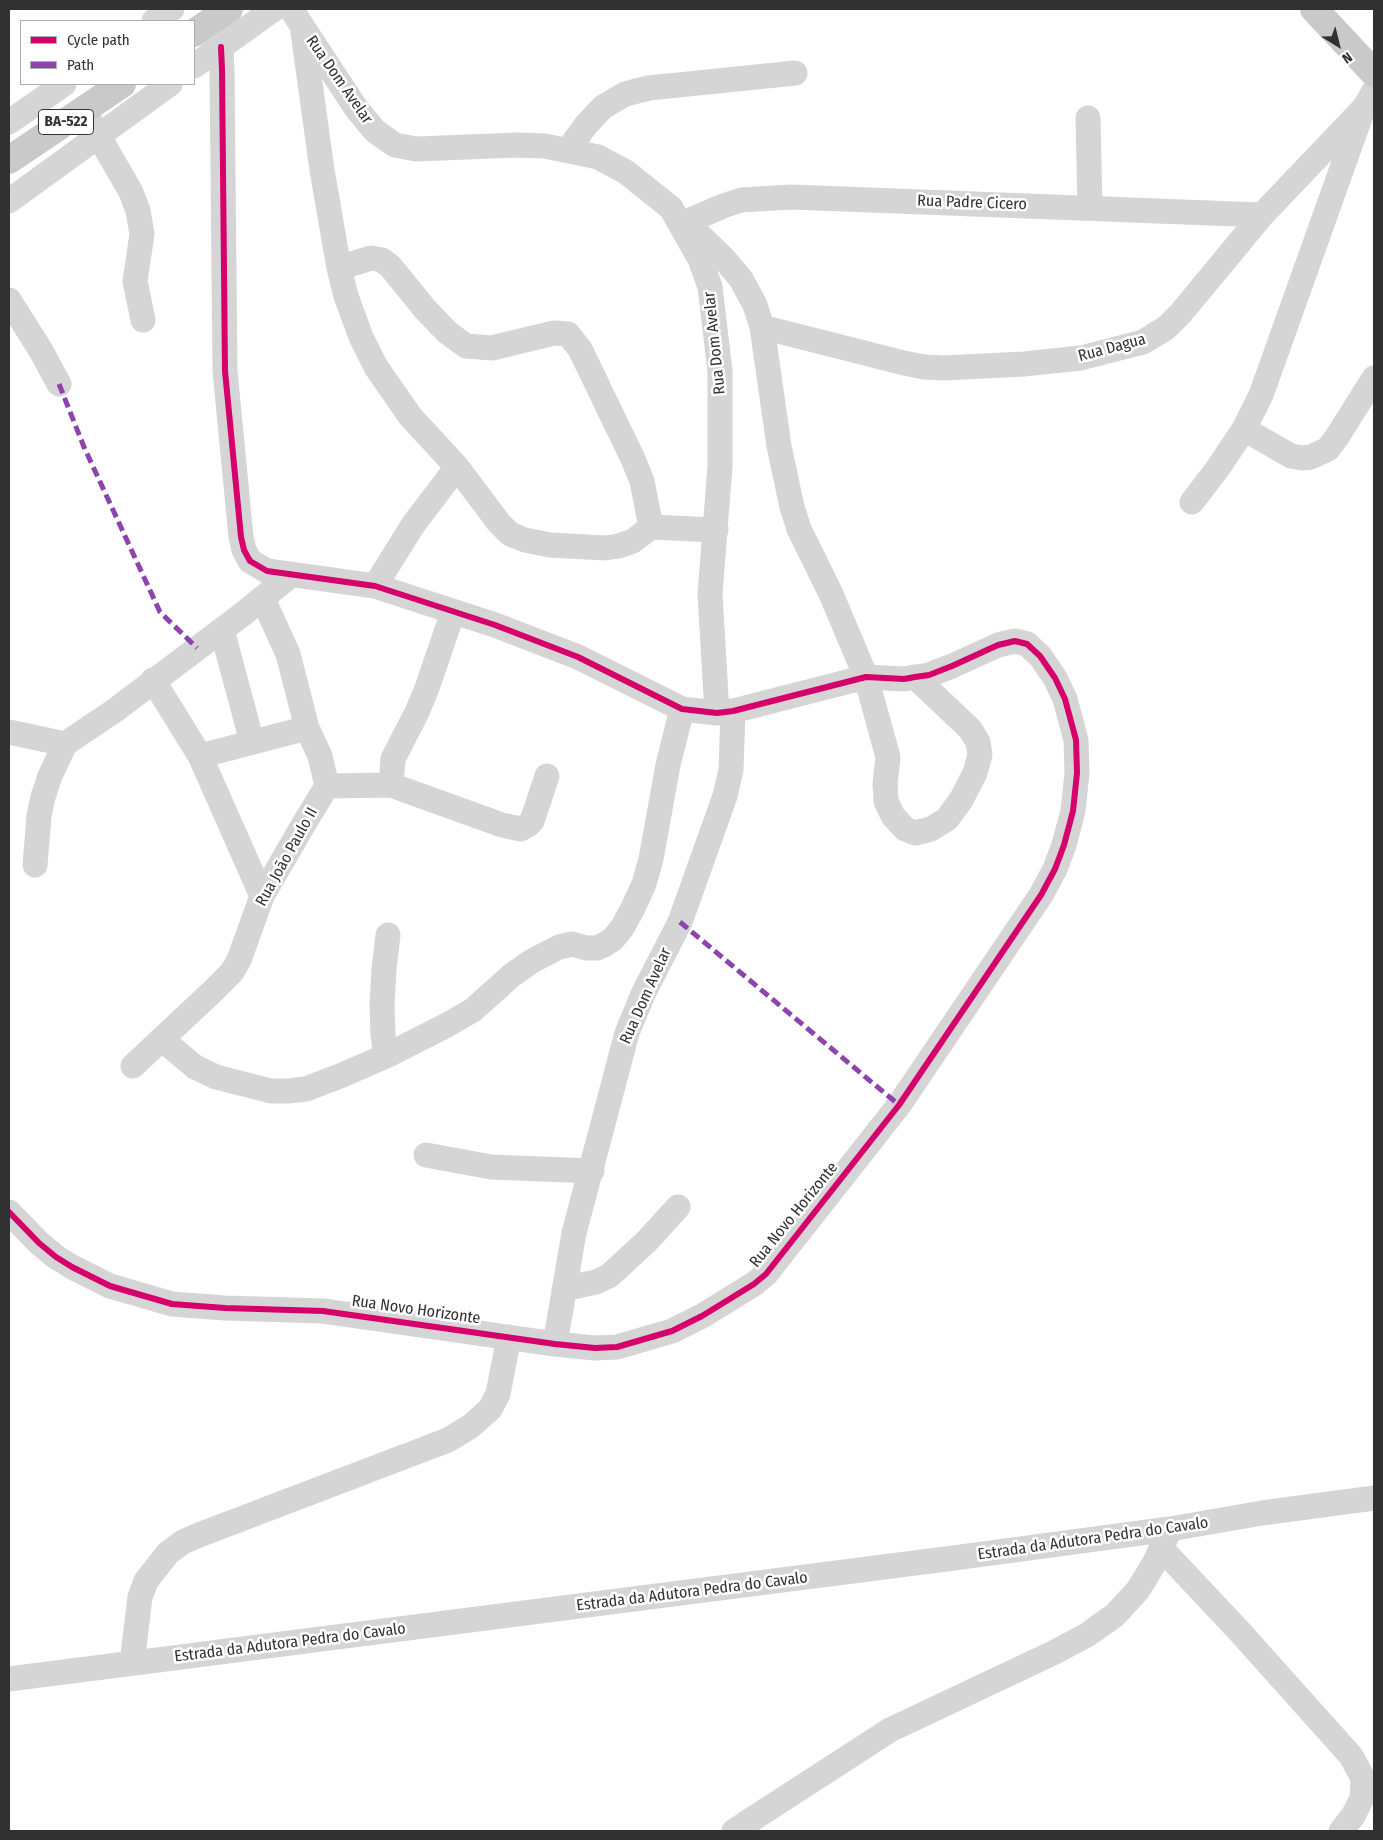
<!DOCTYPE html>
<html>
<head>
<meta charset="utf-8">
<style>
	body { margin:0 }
	#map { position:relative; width:1383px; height:1840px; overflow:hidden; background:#fff; font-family:"Fira Sans Condensed",sans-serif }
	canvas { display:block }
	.frame { position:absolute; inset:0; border:10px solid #313131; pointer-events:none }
	.legend { position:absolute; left:20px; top:20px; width:175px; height:65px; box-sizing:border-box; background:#fff; border:1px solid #adadad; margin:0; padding:6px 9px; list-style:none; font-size:15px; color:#313131 }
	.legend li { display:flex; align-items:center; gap:10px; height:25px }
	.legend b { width:25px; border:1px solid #adadad }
	.north { position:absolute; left:1313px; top:20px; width:50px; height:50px; -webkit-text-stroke:4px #fff; paint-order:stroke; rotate:144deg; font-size:14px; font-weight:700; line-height:20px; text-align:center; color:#313131 }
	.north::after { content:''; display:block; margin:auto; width:18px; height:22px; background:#313131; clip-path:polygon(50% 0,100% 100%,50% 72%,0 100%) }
</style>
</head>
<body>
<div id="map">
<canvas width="1383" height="1840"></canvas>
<div class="frame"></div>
<ul class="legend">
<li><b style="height:6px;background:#d6006c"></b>Cycle path</li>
<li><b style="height:6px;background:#8e44ad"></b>Path</li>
</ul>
<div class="north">N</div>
</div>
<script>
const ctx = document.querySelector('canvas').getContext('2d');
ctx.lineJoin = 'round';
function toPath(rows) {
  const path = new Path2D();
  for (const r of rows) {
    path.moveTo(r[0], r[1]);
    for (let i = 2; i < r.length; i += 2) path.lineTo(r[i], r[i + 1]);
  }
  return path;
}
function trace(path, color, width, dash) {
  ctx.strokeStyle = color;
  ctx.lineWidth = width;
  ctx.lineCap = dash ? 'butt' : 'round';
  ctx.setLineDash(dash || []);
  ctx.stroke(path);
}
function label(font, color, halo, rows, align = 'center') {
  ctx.font = font + ' "Fira Sans Condensed",sans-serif';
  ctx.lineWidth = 5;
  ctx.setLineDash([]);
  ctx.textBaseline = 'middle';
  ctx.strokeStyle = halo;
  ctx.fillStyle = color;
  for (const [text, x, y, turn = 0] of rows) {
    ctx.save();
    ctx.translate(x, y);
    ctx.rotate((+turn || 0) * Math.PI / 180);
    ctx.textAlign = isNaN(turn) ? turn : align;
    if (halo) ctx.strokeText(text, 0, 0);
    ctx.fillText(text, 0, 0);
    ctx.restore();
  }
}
const minor = toPath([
	[291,9,356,108,375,131,395,145,416,149,518,145,545,146,598,157,626,172,671,208,700,259,710,287,720,371,720,466,710,594,717,713],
	[154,21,172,9],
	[303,32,322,170,339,268,346,296,361,337,376,367,410,416,457,467,499,523,510,534,525,540,550,545,605,548,619,546,633,541,651,527,716,530],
	[194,66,274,9],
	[84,111,131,192,138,211,142,234,135,281,143,320],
	[1088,118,1090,208],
	[9,122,64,84],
	[568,150,586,125,603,107,625,94,649,88,795,73],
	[9,201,170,84],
	[686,222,723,206,741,200,791,197,1262,215],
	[691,227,725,260,741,279,755,305,762,327,779,446,792,507,799,529,831,594,866,677,888,757,885,784,886,801,893,816,905,829,915,833,931,829,947,819,961,800,975,773,980,755,978,742,970,729,915,677],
	[339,268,371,258,382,260,390,266,425,309,447,332,466,346,492,348,554,333,568,334,580,349,633,459,642,481,651,527],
	[9,300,40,349,59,384],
	[762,327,904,363,924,367,943,368,1024,364,1081,358,1143,342,1166,328,1181,313,1262,215,1365,107,1374,91],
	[1244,429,1291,456,1302,458,1311,457,1328,449,1337,437,1374,378],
	[1192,502,1218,468,1244,429,1261,395,1361,115],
	[375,586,413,525,457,467],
	[263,599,288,654,307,728,320,756,327,786],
	[222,630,252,742],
	[153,680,200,756],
	[9,732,65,744,114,711,243,614,291,575],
	[391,785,393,759,417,712,427,688,453,612],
	[35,865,39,816,43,797,50,776,65,744],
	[262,896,200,756,307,728],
	[164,1038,171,1047,195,1067,216,1077,271,1091,288,1091,306,1089,340,1076,386,1056,447,1025,473,1010,512,975,532,961,559,947,572,944,586,948,597,948,604,945,613,939,622,928,633,908,644,884,651,859,668,765,682,709],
	[386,1056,383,1035,382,1004,384,969,388,935],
	[133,1066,213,991,232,972,239,960,262,896,305,822,327,786,391,785,502,825,521,829,528,825,532,821,547,776],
	[426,1155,491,1167,592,1171],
	[9,1212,39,1243,56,1257,72,1267,110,1286,172,1304,225,1308,323,1311,555,1344,595,1348,617,1347,672,1331,702,1316,754,1284,766,1274,899,1105,1041,895,1055,869,1064,845,1073,811,1077,773,1076,740,1065,699,1055,678,1040,656,1027,644,1015,641,998,645,952,666,929,675,915,677,904,679,866,677,733,711,717,713,682,709,578,657,495,625,375,586,267,571,250,561,244,550,241,537,225,371,222,70,221,47],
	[564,1289,596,1282,609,1276,646,1242,678,1207],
	[555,1344,574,1233,627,1033,643,994,680,922,725,796,731,770,733,711],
	[1161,1548,1240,1632,1351,1756,1363,1778,1362,1798,1353,1816,1341,1831],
	[132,1663,140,1597,146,1581,168,1553,183,1542,199,1535,448,1440,471,1426,490,1409,498,1394,509,1337],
	[9,1679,946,1559,1170,1529,1262,1513,1374,1498],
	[734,1831,890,1730,1053,1653,1087,1635,1115,1615,1138,1590,1155,1562,1170,1529]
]);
const major = toPath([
	[1314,9,1374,73],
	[194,33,229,9],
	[9,160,122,84]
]);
const quiet = toPath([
	[59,384,84,447,160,612,197,648],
	[680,922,899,1105]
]);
const cycleway = toPath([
	[9,1212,39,1243,56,1257,72,1267,110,1286,172,1304,225,1308,323,1311,555,1344,595,1348,617,1347,672,1331,702,1316,754,1284,766,1274,899,1105,1041,895,1055,869,1064,845,1073,811,1077,773,1076,740,1065,699,1055,678,1040,656,1027,644,1015,641,998,645,952,666,929,675,915,677,904,679,866,677,733,711,717,713,682,709,578,657,495,625,375,586,267,571,250,561,244,550,241,537,225,371,222,70,221,47]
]);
const shields = [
	[66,122,55]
];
const shieldNames = [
	["BA-522",66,122]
];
const streetNames = [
	["Rua Dom Avelar",339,80,55],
	["Rua Padre Cicero",972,203,2],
	["Rua Dom Avelar",715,343,-96],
	["Rua Dagua",1112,348,-15],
	["Rua João Paulo II",287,857,-61],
	["Rua Dom Avelar",646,996,-66],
	["Rua Novo Horizonte",794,1215,-51],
	["Rua Novo Horizonte",416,1310,8],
	["Estrada da Adutora Pedra do Cavalo",1093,1539,-8],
	["Estrada da Adutora Pedra do Cavalo",692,1592,-7],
	["Estrada da Adutora Pedra do Cavalo",290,1643,-7]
];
trace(minor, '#d5d5d5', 25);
trace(major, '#c9c9c9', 28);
trace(quiet, '#8e44ad', 5, [10, 5]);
trace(cycleway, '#d6006c', 6);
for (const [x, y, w] of shields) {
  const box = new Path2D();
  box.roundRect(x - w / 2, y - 12.5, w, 25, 4);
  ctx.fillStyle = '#fff';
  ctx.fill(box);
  trace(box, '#313131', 1);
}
label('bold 15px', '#313131', null, shieldNames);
label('16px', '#313131', '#fff', streetNames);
</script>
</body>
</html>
